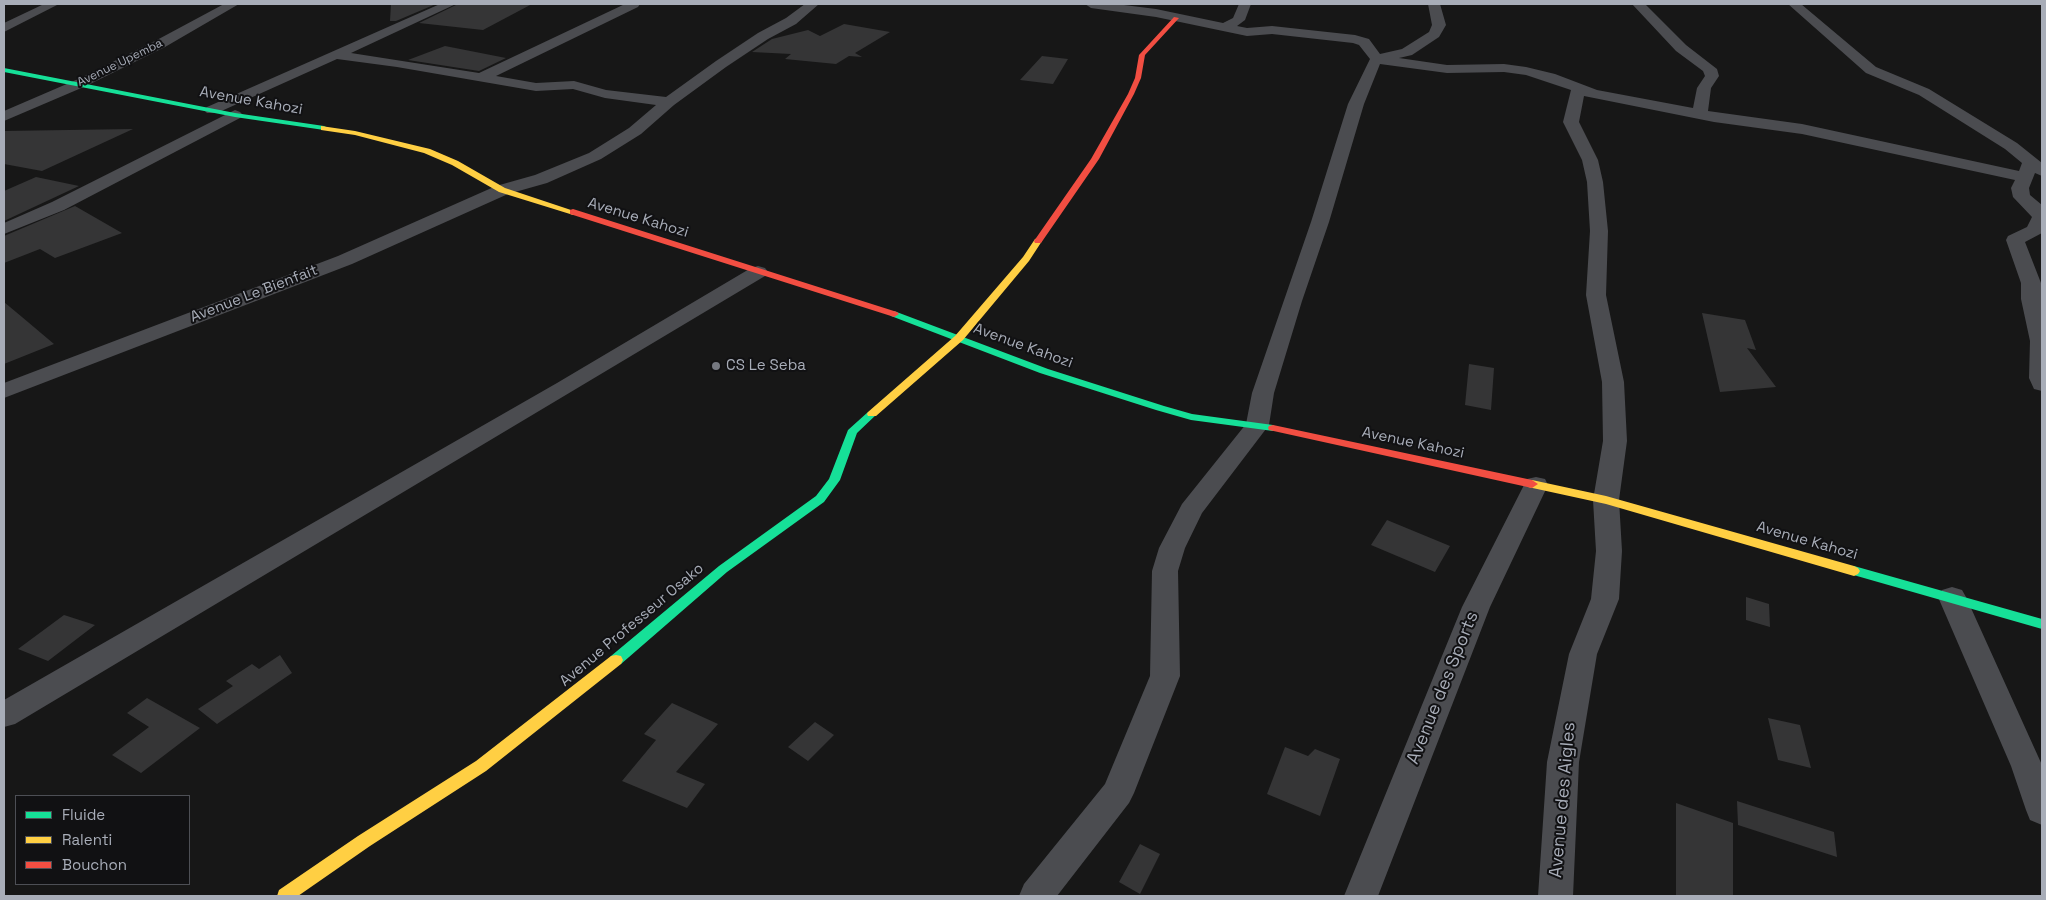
<!DOCTYPE html>
<html>
<head>
<meta charset="utf-8">
<style>
	body { margin:0 }
	#map { position:relative; width:2046px; height:900px; overflow:hidden; background:#171717; font-family:"Space Grotesk",sans-serif }
	canvas { display:block }
	.frame { position:absolute; inset:0; border:5px solid #a8adb8; pointer-events:none }
	.legend { position:absolute; left:15px; top:795px; width:175px; height:90px; box-sizing:border-box; background:#111113; border:1px solid #4d4f55; margin:0; padding:6px 9px; list-style:none; font-size:15px; color:#a8adb8 }
	.legend li { display:flex; align-items:center; gap:10px; height:25px }
	.legend b { width:25px; border:1px solid #4d4f55 }
</style>
</head>
<body>
<div id="map">
<canvas width="2046" height="900"></canvas>
<div class="frame"></div>
<ul class="legend">
<li><b style="height:6px;background:#16e098"></b>Fluide</li>
<li><b style="height:6px;background:#ffcf43"></b>Ralenti</li>
<li><b style="height:6px;background:#f24e42"></b>Bouchon</li>
</ul>
</div>
<script>
const ctx = document.querySelector('canvas').getContext('2d');
ctx.lineJoin = 'round';
function fillPath(path, color) {
  ctx.fillStyle = color;
  ctx.fill(path, 'evenodd');
}
function toPath(rows) {
  const path = new Path2D();
  for (const r of rows) {
    path.moveTo(r[0], r[1]);
    for (let i = 2; i < r.length; i += 2) path.lineTo(r[i], r[i + 1]);
  }
  return path;
}
function trace(path, color, width, dash) {
  ctx.strokeStyle = color;
  ctx.lineWidth = width;
  ctx.lineCap = dash ? 'butt' : 'round';
  ctx.setLineDash(dash || []);
  ctx.stroke(path);
}
function label(font, color, halo, rows, align = 'center') {
  ctx.font = font + ' "Space Grotesk",sans-serif';
  ctx.lineWidth = 4;
  ctx.setLineDash([]);
  ctx.textBaseline = 'middle';
  ctx.strokeStyle = halo;
  ctx.fillStyle = color;
  for (const [text, x, y, turn = 0] of rows) {
    ctx.save();
    ctx.translate(x, y);
    ctx.rotate((+turn || 0) * Math.PI / 180);
    ctx.textAlign = isNaN(turn) ? turn : align;
    if (halo) ctx.strokeText(text, 0, 0);
    ctx.fillText(text, 0, 0);
    ctx.restore();
  }
}
const building = toPath([
	[391,4,436,4,396,21,390,21],
	[458,4,532,4,483,30,419,23],
	[844,24,890,32,855,53,862,57,849,56,836,64,785,59,791,54,752,52,772,39,808,30,820,36],
	[445,46,506,58,479,71,408,60],
	[1042,56,1068,59,1053,84,1020,80],
	[133,129,42,171,4,164,4,131],
	[36,177,79,186,4,221,4,191],
	[75,206,122,233,55,258,40,249,4,263,4,236],
	[4,302,22,317,54,344,4,364],
	[1702,313,1745,320,1756,350,1747,348,1776,387,1720,392],
	[1469,364,1494,368,1491,410,1465,405],
	[1387,520,1450,546,1435,572,1371,545],
	[1746,597,1769,604,1770,627,1746,620],
	[64,615,95,625,48,661,18,649],
	[280,655,292,673,217,724,198,709,233,686,226,681,252,664,259,669],
	[147,698,200,728,141,773,112,755,149,727,127,713],
	[672,703,718,724,676,772,705,784,687,808,622,781,656,740,644,734],
	[1768,718,1800,725,1811,768,1778,760],
	[815,722,834,735,808,761,788,747],
	[1285,747,1308,756,1315,749,1340,759,1320,816,1267,794],
	[1737,801,1834,832,1837,857,1738,825],
	[1676,803,1733,823,1733,896,1676,896],
	[1140,844,1160,854,1140,894,1119,882]
]);
const street = toPath([
	[44,4,59,4,4,32,4,23,44,4],
	[224,4,239,4,165,47,86,86,4,121,4,111,76,80,155,41,224,4],
	[440,4,456,4,351,53,479,73,625,4,640,4,638,7,496,76,536,83,574,81,606,90,666,97,716,61,758,33,786,18,805,4,819,4,796,24,768,39,726,67,674,105,641,134,601,159,547,183,508,194,352,264,4,398,4,383,338,256,496,186,535,175,589,153,629,128,656,105,605,98,573,89,536,91,397,67,337,59,217,113,207,113,204,110,207,107,440,4],
	[1085,4,1116,4,1156,9,1223,23,1233,18,1239,4,1251,4,1245,20,1237,26,1247,28,1272,26,1355,35,1369,39,1380,54,1402,49,1429,32,1432,25,1428,4,1440,4,1446,25,1439,37,1412,55,1399,58,1447,65,1504,64,1526,67,1555,74,1597,90,1693,108,1697,88,1705,76,1703,71,1676,51,1632,4,1645,4,1686,45,1717,69,1719,76,1711,88,1708,111,1802,124,2019,171,2022,163,2005,149,1919,95,1866,73,1788,4,1801,4,1876,67,1929,89,2017,143,2042,163,2042,176,2035,173,2029,188,2030,195,2042,205,2042,233,2025,242,2041,283,2042,391,2034,389,2029,378,2030,341,2021,299,2021,283,2006,240,2008,236,2027,227,2032,217,2013,197,2011,188,2015,180,1802,134,1714,122,1584,96,1579,122,1598,160,1603,182,1608,231,1606,295,1624,382,1627,441,1619,500,1622,551,1619,599,1597,654,1579,762,1573,896,1538,896,1547,762,1569,654,1591,599,1596,551,1593,500,1603,441,1602,382,1586,295,1590,231,1587,182,1582,160,1563,122,1571,90,1526,75,1504,72,1447,73,1380,64,1364,104,1329,222,1302,301,1274,393,1269,425,1202,513,1185,548,1178,571,1180,676,1134,793,1129,803,1057,896,1019,896,1024,884,1105,784,1150,676,1152,571,1159,548,1182,504,1246,424,1252,393,1311,222,1348,104,1370,59,1359,45,1353,43,1272,34,1247,36,1156,17,1091,8,1085,4],
	[235,110,240,112,243,115,240,118,64,210,4,234,4,223,52,202,235,110],
	[758,266,765,268,768,272,765,276,15,724,4,727,4,700,557,383,751,268,758,266],
	[1536,477,1545,479,1548,485,1490,607,1378,896,1344,896,1462,607,1524,485,1527,479,1536,477],
	[1952,587,1962,590,1966,597,2042,765,2042,825,2030,820,2026,810,2011,766,1938,597,1942,590,1952,587]
]);
const fast = toPath([
	[4,68,235,113,324,126,328,128,324,130,235,117,4,72,4,68],
	[894,311,1048,369,1164,406,1192,414,1273,425,1278,428,1273,431,1191,420,1156,410,1040,373,891,316,889,314,891,312,894,311],
	[872,411,877,414,857,433,840,480,824,502,727,572,621,664,616,665,611,664,609,660,611,656,719,566,816,496,829,479,848,430,868,412,872,411],
	[1854,566,2042,619,2042,629,1850,574,1848,571,1850,568,1854,566]
]);
const slow = toPath([
	[321,126,355,131,430,149,458,161,505,188,577,212,573,215,570,214,499,192,452,165,424,153,355,135,321,130,321,126],
	[1038,238,1042,241,1029,261,963,340,876,416,868,416,867,414,868,412,955,336,1023,257,1035,239,1038,238],
	[1532,480,1606,496,1854,566,1858,568,1860,571,1858,574,1854,576,1606,504,1528,487,1526,484,1532,480],
	[616,655,621,656,623,660,621,664,486,771,370,846,298,896,277,896,279,890,358,836,476,761,611,656,616,655]
]);
const jam = toPath([
	[1174,17,1179,18,1145,55,1141,78,1134,94,1099,159,1041,243,1035,243,1034,241,1091,159,1128,94,1135,78,1139,55,1174,17],
	[573,209,897,312,899,314,894,317,891,316,570,214,570,210,573,209],
	[1273,425,1532,480,1538,484,1532,488,1269,430,1268,428,1269,426,1273,425]
]);
const markers = [
	[716,366,5,"#757880"]
];
const farStreetnames = [
	["Avenue Upemba",120,63,-26]
];
const streetNames = [
	["Avenue Kahozi",251,101,10],
	["Avenue Kahozi",638,218,17],
	["Avenue Le Bienfait",254,294,-21],
	["Avenue Kahozi",1023,346,20],
	["Avenue Kahozi",1413,443,12],
	["Avenue Kahozi",1807,541,16],
	["Avenue Professeur Osako",632,625,-40]
];
const poiNames = [
	["CS Le Seba",726,366]
];
const nearStreetnames = [
	["Avenue des Sports",1443,688,-68],
	["Avenue des Aigles",1563,800,-85]
];
fillPath(building, '#353536');
fillPath(street, '#4b4c50');
fillPath(fast, '#16e098');
fillPath(slow, '#ffcf43');
fillPath(jam, '#f24e42');
for (const [x, y, r, color] of markers) {
  const dot = new Path2D();
  dot.arc(x, y, r, 0, 2 * Math.PI);
  ctx.fillStyle = color;
  ctx.fill(dot);
  trace(dot, '#111113', 2);
}
label('12px', '#a8adb8', '#111113', farStreetnames);
label('15px', '#a8adb8', '#111113', streetNames);
label('15px', '#a8adb8', '#111113', poiNames, 'left');
label('18px', '#a8adb8', '#111113', nearStreetnames);
</script>
</body>
</html>
